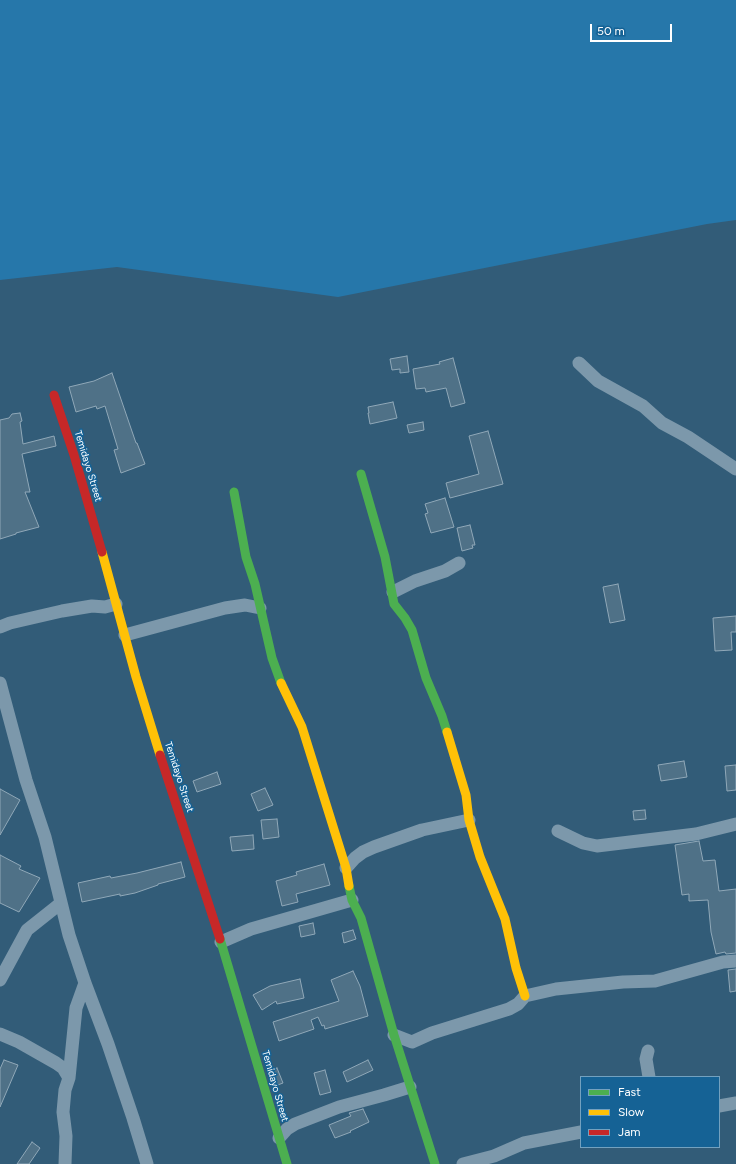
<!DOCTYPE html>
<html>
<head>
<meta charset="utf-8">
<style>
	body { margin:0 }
	#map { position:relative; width:736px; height:1164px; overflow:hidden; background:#325c78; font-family:Figtree,sans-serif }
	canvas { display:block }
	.legend { position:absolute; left:580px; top:1076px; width:140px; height:72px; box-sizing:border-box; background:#156295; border:1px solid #73a1bf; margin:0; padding:5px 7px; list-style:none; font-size:12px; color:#fff }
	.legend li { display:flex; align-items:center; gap:8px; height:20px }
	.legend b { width:20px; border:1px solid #73a1bf }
	.scale { position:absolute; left:590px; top:24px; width:82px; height:18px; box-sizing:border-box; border:2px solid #fff; border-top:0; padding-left:5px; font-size:12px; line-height:14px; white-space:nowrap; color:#fff; -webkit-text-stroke:3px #156295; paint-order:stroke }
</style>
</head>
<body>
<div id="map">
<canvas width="736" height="1164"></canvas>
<ul class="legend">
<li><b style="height:5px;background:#4caf50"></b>Fast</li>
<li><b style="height:5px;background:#ffc107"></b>Slow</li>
<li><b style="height:5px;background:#c62828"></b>Jam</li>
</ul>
<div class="scale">50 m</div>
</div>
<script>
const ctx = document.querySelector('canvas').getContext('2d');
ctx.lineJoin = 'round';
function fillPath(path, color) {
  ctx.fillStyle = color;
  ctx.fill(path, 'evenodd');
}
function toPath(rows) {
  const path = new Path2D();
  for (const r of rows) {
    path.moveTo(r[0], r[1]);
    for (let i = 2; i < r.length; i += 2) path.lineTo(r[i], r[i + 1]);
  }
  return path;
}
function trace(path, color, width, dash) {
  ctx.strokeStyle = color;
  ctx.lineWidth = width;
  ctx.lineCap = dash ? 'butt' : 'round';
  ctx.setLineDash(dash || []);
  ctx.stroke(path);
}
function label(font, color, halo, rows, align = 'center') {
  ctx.font = font + ' Figtree,sans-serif';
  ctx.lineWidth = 3;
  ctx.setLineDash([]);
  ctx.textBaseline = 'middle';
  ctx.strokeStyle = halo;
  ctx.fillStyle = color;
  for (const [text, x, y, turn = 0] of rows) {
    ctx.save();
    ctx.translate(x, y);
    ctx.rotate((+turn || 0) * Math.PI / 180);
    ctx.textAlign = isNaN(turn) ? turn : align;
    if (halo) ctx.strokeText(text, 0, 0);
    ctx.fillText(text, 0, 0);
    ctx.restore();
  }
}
const green = toPath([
	[0,0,736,0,736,220,707,224,338,297,117,267,0,280]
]);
const building = toPath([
	[407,356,409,372,400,373,400,369,392,370,390,359,407,356],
	[453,358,465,403,451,407,446,388,426,392,425,388,416,389,413,369,440,364,439,362,453,358],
	[112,373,136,443,137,443,145,464,121,473,114,450,118,449,105,406,97,409,96,406,76,412,69,387,94,381,112,373],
	[393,402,397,418,370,424,368,413,369,413,368,407,393,402],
	[20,413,22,421,20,422,23,444,54,436,56,446,22,454,30,492,25,492,39,527,16,533,16,534,0,539,0,420,9,418,12,414,20,413],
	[423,422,424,430,409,433,407,425,423,422],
	[488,431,503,484,450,498,446,483,479,474,469,436,488,431],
	[445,498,454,527,431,533,425,514,428,513,425,504,445,498],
	[470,525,475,545,472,545,473,548,462,551,457,528,470,525],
	[618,584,625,620,610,623,603,587,618,584],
	[736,616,736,632,731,632,732,650,715,651,713,618,736,616],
	[684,761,687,777,661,781,658,765,684,761],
	[736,765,736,790,727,791,725,766,736,765],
	[217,772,221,784,197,792,193,781,217,772],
	[265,788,273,805,258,811,251,794,265,788],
	[0,789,20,800,0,835,0,789],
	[645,810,646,819,634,820,633,811,645,810],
	[277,819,279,837,263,839,261,820,277,819],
	[253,835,254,849,232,851,230,837,253,835],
	[699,841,703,861,715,860,719,891,736,889,736,953,726,954,725,952,716,954,711,932,708,900,689,901,689,894,682,895,675,845,699,841],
	[0,855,21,866,19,869,40,878,19,912,0,903,0,855],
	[181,862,185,877,158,884,158,885,135,893,120,896,120,894,82,902,78,883,110,876,111,878,137,873,181,862],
	[324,864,330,885,296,894,298,902,282,906,276,881,297,875,296,872,324,864],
	[313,923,315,934,301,937,299,926,313,923],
	[353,930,356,939,344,943,342,933,353,930],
	[736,969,736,991,730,992,728,970,736,969],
	[353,971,360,986,368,1016,325,1029,324,1025,322,1026,318,1017,311,1020,314,1029,279,1041,273,1022,339,1001,331,980,353,971],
	[300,979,304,998,277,1004,276,1001,262,1010,253,995,270,986,300,979],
	[4,1060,18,1065,0,1107,0,1069,4,1060],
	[368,1060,373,1070,347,1082,343,1072,368,1060],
	[277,1068,283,1083,275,1086,270,1071,277,1068],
	[325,1070,331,1092,320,1095,314,1073,325,1070],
	[363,1109,369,1122,350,1131,351,1132,335,1138,329,1125,351,1116,349,1113,363,1109],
	[32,1142,40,1148,29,1164,17,1164,32,1142]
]);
const street = toPath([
	[579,363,598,381,643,406,662,423,688,437,736,469],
	[393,592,415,581,445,571,459,563],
	[0,627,10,623,62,611,92,606,105,607,116,604],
	[125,635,225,608,245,605,260,608],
	[0,683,26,780,45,837,69,935,85,983,108,1044,133,1118,147,1164],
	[558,831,583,843,597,846,696,834,736,824],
	[346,868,355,858,363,852,374,847,422,830,469,820],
	[221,942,251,929,352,900],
	[0,980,27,930,61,903],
	[0,1034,19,1042,56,1063,63,1068,69,1078],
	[394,1035,412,1042,432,1033,509,1009,518,1004,525,996,556,989,623,982,655,981,723,962,736,961],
	[648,1051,646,1059,649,1077],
	[719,1106,736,1103],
	[279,1138,287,1129,295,1124,339,1107,384,1095,410,1087],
	[65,1164,66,1136,63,1112,65,1090,69,1078,76,1008,85,983],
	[463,1164,494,1156,524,1143,581,1132]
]);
const fast = toPath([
	[361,474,385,557,394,604,405,618,412,630,426,678,442,716,447,732],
	[234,492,246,557,255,584,272,658,281,683],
	[349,886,352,900,361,918,394,1035,435,1164],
	[220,939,287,1164]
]);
const slow = toPath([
	[102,552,136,677,160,755],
	[281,683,302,727,346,868,349,886],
	[447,732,466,795,469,820,480,857,505,919,516,968,525,996]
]);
const jam = toPath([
	[54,395,74,455,102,552],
	[160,755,220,939]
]);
const streetNames = [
	["Temidayo Street",88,466,73],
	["Temidayo Street",179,777,72],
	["Temidayo Street",275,1086,74]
];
fillPath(green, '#2677aa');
fillPath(building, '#4f7187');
trace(building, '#90a8b8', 1);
trace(street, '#7c98ab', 13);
trace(fast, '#4caf50', 9);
trace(slow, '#ffc107', 9);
trace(jam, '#c62828', 9);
label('10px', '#fff', '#156295', streetNames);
</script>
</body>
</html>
